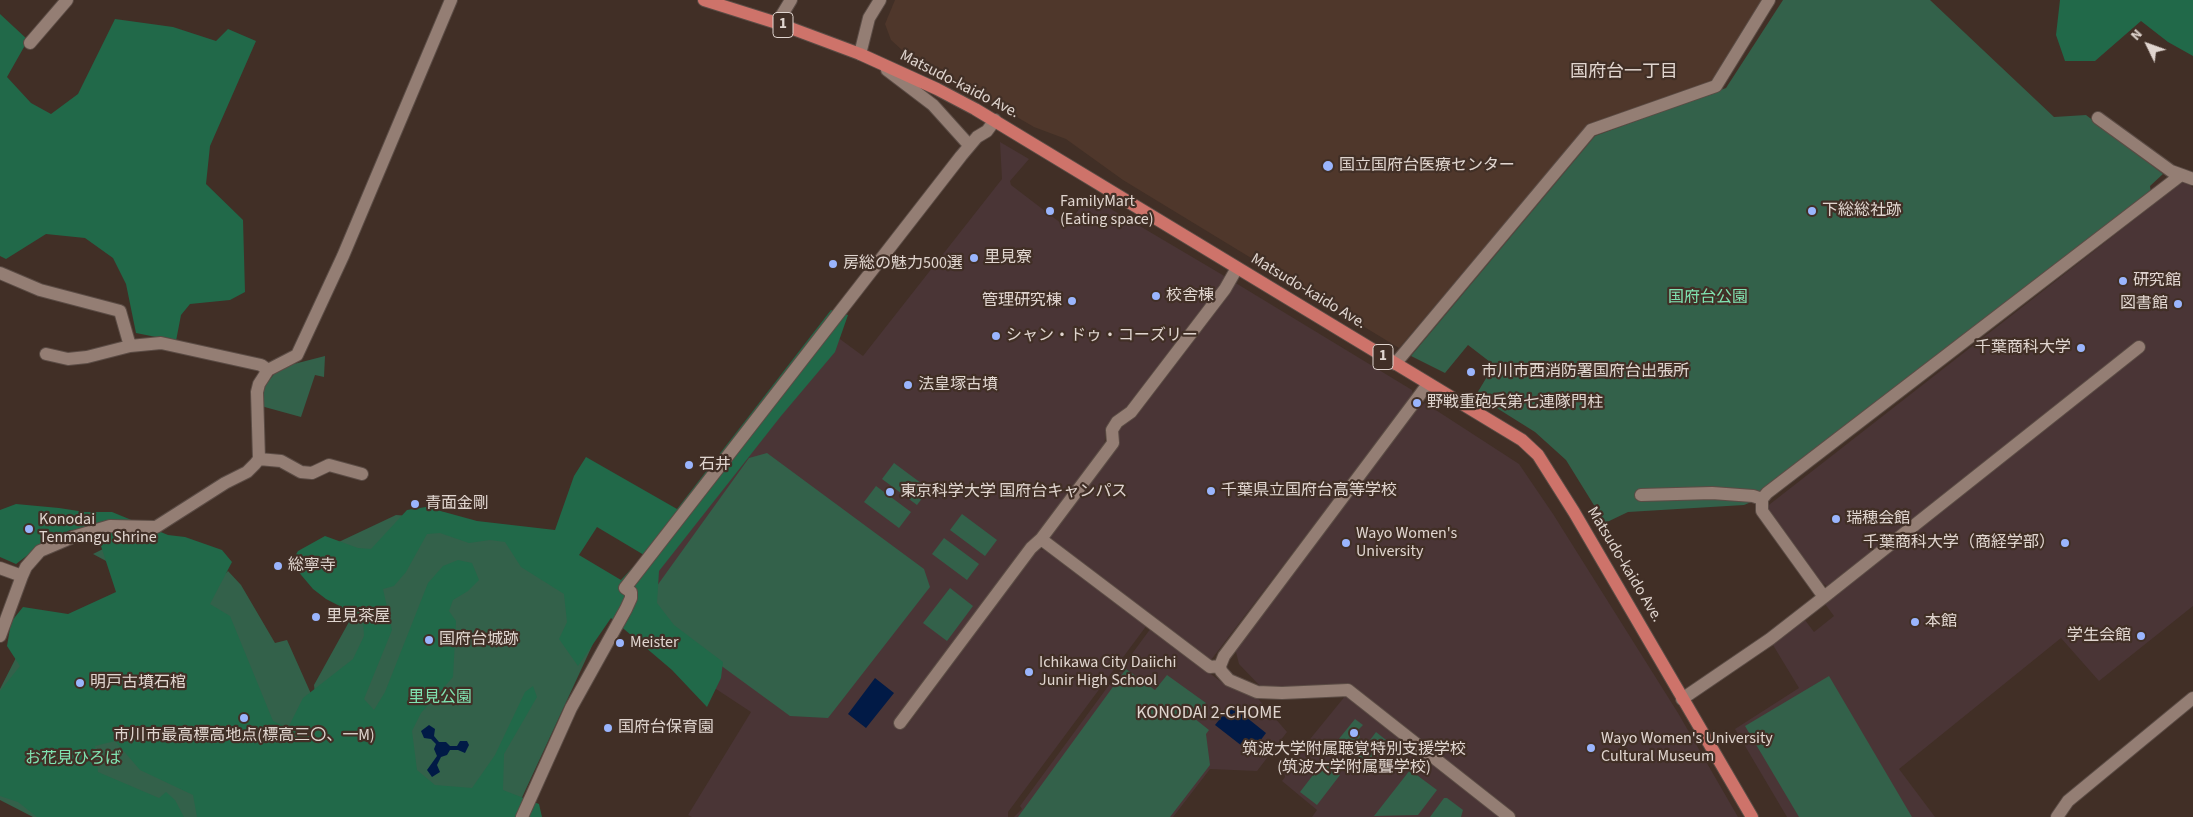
<!DOCTYPE html>
<html>
<head>
<meta charset="utf-8">
<style>
	body { margin:0 }
	#map { position:relative; width:2193px; height:817px; overflow:hidden; background:#412f26; font-family:"Source Sans 3",sans-serif }
	canvas { display:block }
	.north { position:absolute; left:2123px; top:20px; width:50px; height:50px; -webkit-text-stroke:4px #412f26; paint-order:stroke; rotate:312deg; font-size:14px; font-weight:700; line-height:20px; text-align:center; color:#e0d5cf }
	.north::after { content:''; display:block; margin:auto; width:18px; height:22px; background:#e0d5cf; clip-path:polygon(50% 0,100% 100%,50% 72%,0 100%) }
</style>
</head>
<body>
<div id="map">
<canvas width="2193" height="817"></canvas>
<div class="north">N</div>
</div>
<script>
const ctx = document.querySelector('canvas').getContext('2d');
ctx.lineJoin = 'round';
function fillPath(path, color) {
  ctx.fillStyle = color;
  ctx.fill(path, 'evenodd');
}
function toPath(rows) {
  const path = new Path2D();
  for (const r of rows) {
    path.moveTo(r[0], r[1]);
    for (let i = 2; i < r.length; i += 2) path.lineTo(r[i], r[i + 1]);
  }
  return path;
}
function trace(path, color, width, dash) {
  ctx.strokeStyle = color;
  ctx.lineWidth = width;
  ctx.lineCap = dash ? 'butt' : 'round';
  ctx.setLineDash(dash || []);
  ctx.stroke(path);
}
function label(font, color, halo, rows, align = 'center') {
  ctx.font = font + ' "Source Sans 3","Noto Sans JP",sans-serif';
  ctx.lineWidth = 4.5;
  ctx.setLineDash([]);
  ctx.textBaseline = 'middle';
  ctx.strokeStyle = halo;
  ctx.fillStyle = color;
  for (const [text, x, y, turn = 0] of rows) {
    ctx.save();
    ctx.translate(x, y);
    ctx.rotate((+turn || 0) * Math.PI / 180);
    ctx.textAlign = isNaN(turn) ? turn : align;
    if (halo) ctx.strokeText(text, 0, 0);
    ctx.fillText(text, 0, 0);
    ctx.restore();
  }
}
const built = toPath([
	[895,0,1767,0,1712,85,1587,125,1399,348,1123,180,1066,139,1034,127,902,50,891,40,885,24]
]);
const education = toPath([
	[1000,142,1029,159,1010,181,1011,185,1066,227,1089,196,1226,277,1128,410,1113,419,1106,428,1104,449,1038,535,1028,544,895,720,906,727,1037,549,1045,550,1147,625,1008,812,1008,817,692,817,688,815,751,712,637,637,642,591,829,331,863,356,1002,179],
	[2185,180,2193,188,2193,606,2099,681,2061,638,1899,769,1935,817,1787,817,1735,729,1799,688,1773,645,1805,620,1814,632,1834,616,1825,604,1828,587,1821,582,1765,508],
	[1234,282,1412,390,1413,395,1211,660,1046,539,1118,443,1119,431],
	[1425,403,1519,464,1553,514,1678,713,1738,817,1516,817,1351,686,1283,689,1260,686,1239,664,1235,648,1414,411],
	[1151,628,1220,681,1238,691,1254,694,1287,732,1257,771,1210,769,1173,817,1014,817,1022,809,1020,806],
	[1346,695,1501,817,1312,817,1317,810,1282,781,1285,777,1284,771]
]);
const green = toPath([
	[1783,0,1930,0,2054,117,2086,115,2163,174,2150,186,2151,193,1761,498,1744,505,1628,512,1605,523,1566,460,1535,432,1476,395,1494,365,1468,345,1445,373,1411,356,1595,136,1726,88],
	[325,356,324,377,315,375,301,417,261,406,263,388,275,373,290,365],
	[767,453,924,569,930,587,828,718,790,716,660,621,654,590,749,458],
	[894,463,929,489,917,505,882,479],
	[876,486,911,512,899,528,864,502],
	[962,514,997,540,985,556,950,530],
	[396,515,454,519,474,525,613,594,592,646,513,817,33,817,0,800,0,689,22,646,136,609,138,578,93,554,115,543,225,574,228,571,241,585,275,643,287,640,316,705,314,685,355,611,326,548],
	[944,538,979,564,967,580,932,554],
	[950,588,973,606,947,641,923,623],
	[1126,669,1155,690,1167,675,1206,703,1194,718,1209,730,1206,734,1210,765,1170,817,1018,817],
	[1829,676,1912,817,1799,817,1745,726],
	[1355,719,1363,725,1358,730,1360,737,1350,749,1338,740],
	[1376,732,1386,740,1366,766,1356,759],
	[1323,762,1340,775,1317,805,1300,792],
	[1410,770,1437,790,1418,815,1374,816],
	[1444,798,1447,798,1463,810,1461,817,1430,817]
]);
const forest = toPath([
	[2060,0,2193,0,2193,56,2168,42,2141,21,2095,61,2065,61,2056,35],
	[0,14,28,40,7,77,31,103,51,114,78,94,115,19,173,27,216,41,228,29,256,41,210,146,206,184,243,220,245,292,230,300,190,304,181,315,176,341,136,333,126,284,113,258,85,238,46,234,6,259,0,256],
	[831,310,848,315,835,352,781,416,659,571,657,603,674,625,723,662,721,678,707,707,672,670,611,618,578,666,559,639,567,622,564,594,521,567,505,542,490,540,469,543,440,533,427,534,406,572,394,586,383,589,392,630,364,699,374,710,385,692,428,583,443,566,458,560,472,563,479,580,468,591,453,600,449,611,456,621,453,677,421,713,412,731,417,770,435,785,472,788,495,755,525,692,533,686,537,697,504,754,503,790,539,804,542,817,197,817,193,795,140,770,115,741,95,746,98,772,159,798,166,792,175,800,184,817,37,817,18,802,0,796,0,691,20,666,7,646,11,622,23,607,68,614,116,592,100,543,70,530,41,545,16,564,0,557,0,510,16,504,59,508,85,512,112,512,168,535,185,537,222,550,232,562,210,604,230,616,273,721,288,728,303,698,353,659,364,636,363,618,326,599,313,589,291,563,298,551,325,536,358,548,371,549,407,510,426,507,477,521,555,530,574,476,586,457,677,509],
	[597,527,644,555,621,580,579,555]
]);
const water = toPath([
	[875,678,894,693,866,728,848,714],
	[1231,705,1266,733,1251,753,1215,725],
	[429,725,435,729,434,736,439,742,446,742,450,746,457,746,460,741,467,741,469,745,465,753,458,750,450,750,447,755,441,757,437,765,440,772,432,777,427,770,437,756,434,749,436,744,431,739,424,738,421,731]
]);
const minor = toPath([
	[777,23,791,0],
	[30,43,67,0],
	[860,54,869,18,880,0],
	[887,70,933,105,969,145],
	[2098,118,2171,171,2193,179],
	[0,273,40,290,120,311,130,346,161,343,261,365,268,370],
	[46,354,68,359,87,357,130,346],
	[1395,364,1591,130,1716,86,1769,0],
	[1428,384,1224,656,1220,666,1221,671,1229,680,1257,692,1282,693,1348,690,1509,817],
	[259,459,281,461,301,472,312,473,329,465,362,474],
	[1641,495,1712,493,1753,496,1762,499],
	[0,568,22,576,26,567,40,551,73,537,110,526,156,527,225,483,247,472,255,464,259,459,257,392,259,384,268,370,297,355,343,256,451,0],
	[1824,597,2139,347],
	[0,636,22,576],
	[1220,666,1210,667,1041,539,1113,443,1112,430,1117,422,1131,412,1225,289,1237,268],
	[1682,699,1770,639,1824,597,1762,511,1762,499,1767,493,2181,175],
	[900,723,1031,548,1041,539],
	[522,817,571,708,626,609,631,598,631,592,625,588,961,156,977,137,987,131,995,120],
	[2057,817,2068,801,2193,698]
]);
const major = toPath([
	[704,0,777,23,860,54,937,89,975,109,1522,440,1538,455,1574,512,1752,817]
]);
const markers = [
	[1328,166,6,"#9ab5fd"],
	[1050,211,5,"#9ab5fd"],
	[1812,211,5,"#9ab5fd"],
	[974,258,5,"#9ab5fd"],
	[833,264,5,"#9ab5fd"],
	[2123,281,5,"#9ab5fd"],
	[1156,296,5,"#9ab5fd"],
	[1072,301,5,"#9ab5fd"],
	[2178,304,5,"#9ab5fd"],
	[996,336,5,"#9ab5fd"],
	[2081,348,5,"#9ab5fd"],
	[1471,372,5,"#9ab5fd"],
	[908,385,5,"#9ab5fd"],
	[1417,403,5,"#9ab5fd"],
	[689,465,5,"#9ab5fd"],
	[1211,491,5,"#9ab5fd"],
	[890,492,5,"#9ab5fd"],
	[415,504,5,"#9ab5fd"],
	[1836,519,5,"#9ab5fd"],
	[29,529,5,"#9ab5fd"],
	[1346,543,5,"#9ab5fd"],
	[2065,543,5,"#9ab5fd"],
	[278,566,5,"#9ab5fd"],
	[316,617,5,"#9ab5fd"],
	[1915,622,5,"#9ab5fd"],
	[2141,636,5,"#9ab5fd"],
	[429,640,5,"#9ab5fd"],
	[620,643,5,"#9ab5fd"],
	[1029,672,5,"#9ab5fd"],
	[80,683,5,"#9ab5fd"],
	[244,718,5,"#9ab5fd"],
	[608,728,5,"#9ab5fd"],
	[1354,733,5,"#9ab5fd"],
	[1591,748,5,"#9ab5fd"]
];
const shields = [
	[783,25,20],
	[1383,357,20]
];
const shieldNames = [
	["1",783,25],
	["1",1383,357]
];
const streetNames = [
	["Matsudo-kaido Ave.",959,85,27],
	["Matsudo-kaido Ave.",1308,292,31],
	["Matsudo-kaido Ave.",1624,565,59]
];
const poiNames = [
	["国立国府台医療センター",1339,166],
	["FamilyMart",1060,202],
	["(Eating space)",1060,220],
	["下総総社跡",1822,211],
	["里見寮",984,258],
	["房総の魅力500選",843,264],
	["研究館",2133,281],
	["校舎棟",1166,296],
	["管理研究棟",1062,301,"right"],
	["図書館",2168,304,"right"],
	["シャン・ドゥ・コーズリー",1006,336],
	["千葉商科大学",2071,348,"right"],
	["市川市西消防署国府台出張所",1481,372],
	["法皇塚古墳",918,385],
	["野戦重砲兵第七連隊門柱",1427,403],
	["石井",699,465],
	["千葉県立国府台高等学校",1221,491],
	["東京科学大学 国府台キャンパス",900,492],
	["青面金剛",425,504],
	["瑞穂会館",1846,519],
	["Konodai",39,520],
	["Tenmangu Shrine",39,538],
	["Wayo Women's",1356,534],
	["University",1356,552],
	["千葉商科大学（商経学部）",2055,543,"right"],
	["総寧寺",288,566],
	["里見茶屋",326,617],
	["本館",1925,622],
	["学生会館",2131,636,"right"],
	["国府台城跡",439,640],
	["Meister",630,643],
	["Ichikawa City Daiichi",1039,663],
	["Junir High School",1039,681],
	["明戸古墳石棺",90,683],
	["国府台保育園",618,728],
	["市川市最高標高地点(標高三〇、一M)",244,736,"center"],
	["Wayo Women's University",1601,739],
	["Cultural Museum",1601,757],
	["筑波大学附属聴覚特別支援学校",1354,750,"center"],
	["(筑波大学附属聾学校)",1354,768,"center"]
];
const parkNames = [
	["国府台公園",1708,298],
	["里見公園",440,698],
	["お花見ひろば",73,759]
];
const neighbourhoodNames = [
	["国府台一丁目",1624,73],
	["KONODAI 2-CHOME",1209,714]
];
fillPath(built, '#4f372b');
fillPath(education, '#4a3536');
fillPath(green, '#33614a');
fillPath(forest, '#216949');
fillPath(water, '#011a46');
trace(minor, '#5b4c45', 14);
trace(major, '#5b4c45', 14);
trace(minor, '#947e74', 12);
trace(major, '#ce736a', 12);
for (const [x, y, r, color] of markers) {
  const dot = new Path2D();
  dot.arc(x, y, r, 0, 2 * Math.PI);
  ctx.fillStyle = color;
  ctx.fill(dot);
  trace(dot, '#412f26', 2);
}
for (const [x, y, w] of shields) {
  const box = new Path2D();
  box.roundRect(x - w / 2, y - 12.5, w, 25, 4);
  ctx.fillStyle = '#412f26';
  ctx.fill(box);
  trace(box, '#e0d5cf', 1);
}
label('bold 15px', '#e0d5cf', null, shieldNames);
label('16px', '#e0d5cf', '#412f26', streetNames);
label('16px', '#e0d5cf', '#412f26', poiNames, 'left');
label('16px', '#80e3b1', '#412f26', parkNames);
label('18px', '#e0d5cf', '#412f26', neighbourhoodNames);
</script>
</body>
</html>
